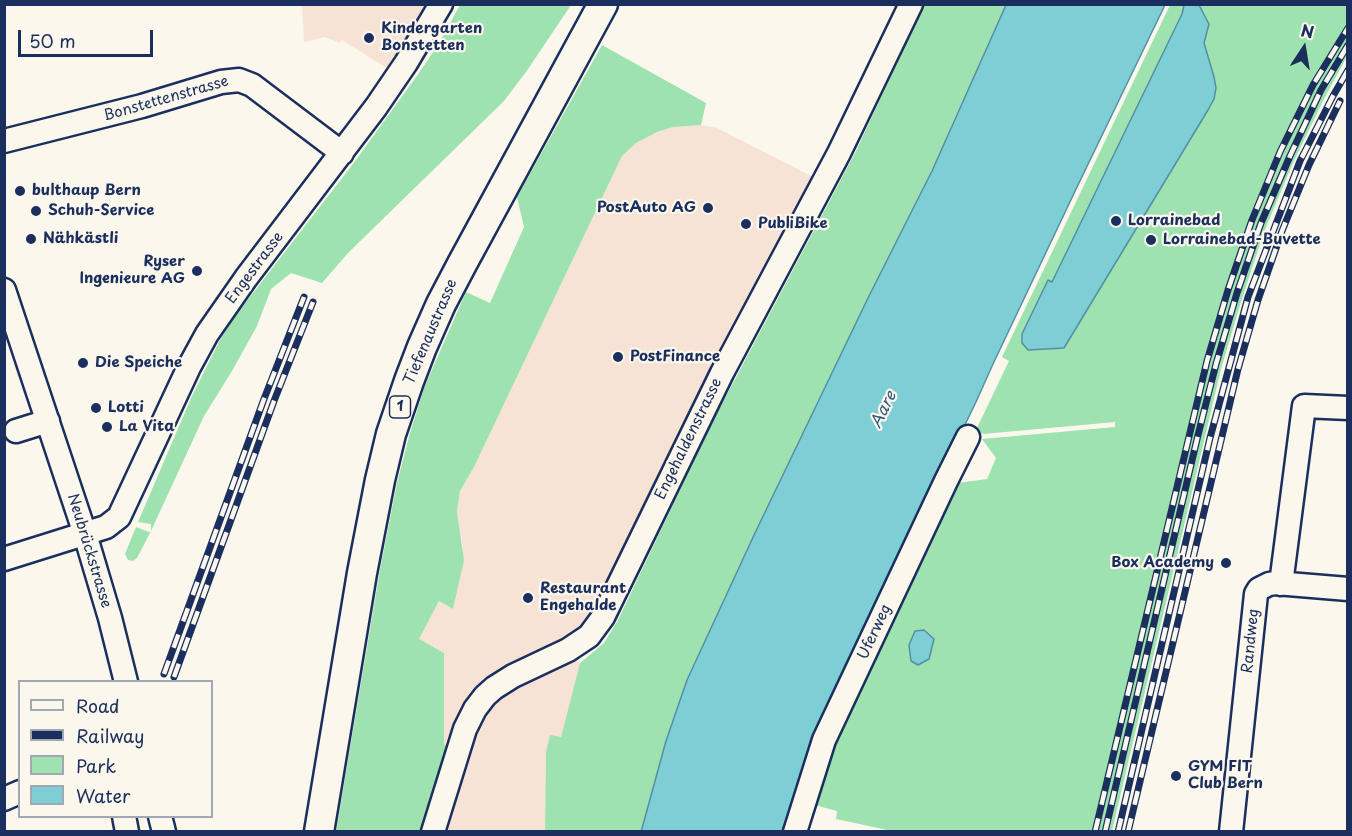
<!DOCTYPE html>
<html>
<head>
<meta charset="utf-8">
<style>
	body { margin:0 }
	#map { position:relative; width:1352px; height:836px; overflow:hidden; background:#fbf7ec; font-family:"Playpen Sans",sans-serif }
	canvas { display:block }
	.frame { position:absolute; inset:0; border:6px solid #1b2f5e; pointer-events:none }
	.legend { position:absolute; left:18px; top:680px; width:195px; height:138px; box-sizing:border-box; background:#fbf7ec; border:2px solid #a1a7b3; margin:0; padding:8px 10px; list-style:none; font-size:18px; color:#1b2f5e }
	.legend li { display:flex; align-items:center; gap:12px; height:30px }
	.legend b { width:30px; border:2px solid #a1a7b3 }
	.north { position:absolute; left:1274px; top:18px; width:60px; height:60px; -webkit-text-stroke:4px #fbf7ec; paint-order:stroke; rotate:12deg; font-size:16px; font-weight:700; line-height:24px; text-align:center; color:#1b2f5e }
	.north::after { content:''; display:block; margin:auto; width:21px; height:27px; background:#1b2f5e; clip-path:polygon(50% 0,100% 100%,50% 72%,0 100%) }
	.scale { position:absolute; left:18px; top:30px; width:135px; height:27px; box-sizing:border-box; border:3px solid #1b2f5e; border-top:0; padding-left:8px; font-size:18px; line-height:21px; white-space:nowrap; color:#1b2f5e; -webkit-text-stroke:4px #fbf7ec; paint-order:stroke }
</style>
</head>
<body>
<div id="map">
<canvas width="1352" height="836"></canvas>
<div class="frame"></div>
<ul class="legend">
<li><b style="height:8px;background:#fbf7ec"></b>Road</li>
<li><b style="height:8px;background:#1b2f5e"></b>Railway</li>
<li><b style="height:16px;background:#9de2af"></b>Park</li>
<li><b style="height:16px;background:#7dced5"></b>Water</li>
</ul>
<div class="north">N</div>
<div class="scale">50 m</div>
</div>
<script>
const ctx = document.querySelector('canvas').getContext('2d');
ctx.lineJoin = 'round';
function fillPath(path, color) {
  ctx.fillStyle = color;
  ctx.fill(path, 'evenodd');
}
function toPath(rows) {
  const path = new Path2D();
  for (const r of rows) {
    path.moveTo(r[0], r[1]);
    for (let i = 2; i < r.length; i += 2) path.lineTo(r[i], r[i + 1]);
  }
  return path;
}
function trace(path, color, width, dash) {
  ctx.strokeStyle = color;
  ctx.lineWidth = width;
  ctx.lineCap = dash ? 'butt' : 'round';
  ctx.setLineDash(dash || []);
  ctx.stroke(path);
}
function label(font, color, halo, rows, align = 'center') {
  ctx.font = font + ' "Playpen Sans",sans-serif';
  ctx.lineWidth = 4.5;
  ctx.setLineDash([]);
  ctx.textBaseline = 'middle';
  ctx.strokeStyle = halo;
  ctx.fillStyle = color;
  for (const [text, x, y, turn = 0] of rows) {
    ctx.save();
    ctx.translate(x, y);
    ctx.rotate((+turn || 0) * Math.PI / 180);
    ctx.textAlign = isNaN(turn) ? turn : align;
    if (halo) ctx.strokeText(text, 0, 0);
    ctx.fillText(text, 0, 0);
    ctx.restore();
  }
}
const built = toPath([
	[302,5,428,5,390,70,342,40,340,43,325,37,304,42],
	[687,125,701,125,717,128,821,181,603,616,569,651,580,663,561,737,546,752,545,831,441,831,444,745,444,653,418,640,439,601,453,609,463,547,457,511,460,491,474,467,622,156,636,143,647,136,673,127]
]);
const green = toPath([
	[460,5,571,5,526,72,504,101,348,253,322,283,291,273,271,289,257,326,232,371,204,416,151,531,137,558,133,561,128,560,125,554,136,527,149,532,151,531,151,524,138,522,192,396,220,340,236,315,353,164,419,73,438,45],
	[924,5,1006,5,932,171,868,298,755,533,687,680,666,741,641,831,545,832,546,752,550,735,561,737,580,663,604,643,618,620,715,417,856,151],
	[1170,5,1347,5,1347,56,1323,101,1293,163,1264,232,1241,302,1221,369,1112,831,892,831,836,819,837,811,807,803,940,503,948,507,957,487,950,484,987,479,996,458,982,439,1115,427,1115,422,983,434,976,430,1009,361,1002,357],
	[602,45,706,103,701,125,673,127,657,132,636,143,622,156,474,467,460,491,457,511,464,560,453,609,439,601,419,639,444,653,444,745,450,746,424,831,336,832,380,570,397,483,410,433,424,388,466,292,490,303,524,227,517,197]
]);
const water = toPath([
	[1006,5,1165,5,1078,185,993,364,976,402,941,474,785,831,641,832,666,741,687,680,755,533,868,298,932,171,1006,5],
	[1184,5,1199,5,1209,24,1204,43,1214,77,1216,88,1214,99,1208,110,1064,348,1028,350,1022,343,1022,334,1048,280,1052,282,1182,14,1184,5],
	[924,630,934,639,929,659,918,665,911,661,909,645,915,631,924,630]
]);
const minor = toPath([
	[4,141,142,106,221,82,239,80,252,85,342,153],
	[4,290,85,534,110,618,126,682],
	[16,431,48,421],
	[4,559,106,527,119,517,189,367,207,334,246,278,376,107,406,63,441,4],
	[1281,584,1304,406,1348,408],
	[4,799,20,792],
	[124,816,127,832],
	[160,816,164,832],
	[433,832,465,729,475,709,485,696,494,688,513,676,568,650,589,636,603,617,722,373,839,153,911,4],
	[795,832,824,740,946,481,968,437],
	[1231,832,1256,594,1259,589,1269,584,1276,583,1348,589]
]);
const major = toPath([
	[319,832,362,573,380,480,391,434,409,381,422,347,441,304,462,264,603,4]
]);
const rail = toPath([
	[164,674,264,399,304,297],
	[174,677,274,401,313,302],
	[1095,832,1207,361,1228,290,1252,220,1280,152,1313,85,1348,28],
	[1105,832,1198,435,1216,364,1237,293,1261,223,1290,156,1321,90,1348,45],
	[1118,832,1210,438,1248,297,1300,161,1333,96,1348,70],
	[1128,832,1238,369,1258,300,1282,231,1309,165,1340,101]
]);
const markers = [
	[369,38,6,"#1b2f5e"],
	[20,191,6,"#1b2f5e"],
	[708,208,6,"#1b2f5e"],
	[36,211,6,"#1b2f5e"],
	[1116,221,6,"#1b2f5e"],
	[746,224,6,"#1b2f5e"],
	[31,239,6,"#1b2f5e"],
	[1151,240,6,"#1b2f5e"],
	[197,271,6,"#1b2f5e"],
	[618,357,6,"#1b2f5e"],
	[83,363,6,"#1b2f5e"],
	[96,408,6,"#1b2f5e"],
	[107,427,6,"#1b2f5e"],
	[1226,563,6,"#1b2f5e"],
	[528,598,6,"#1b2f5e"],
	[1176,776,6,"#1b2f5e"]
];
const shields = [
	[400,407,21]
];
const shieldNames = [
	["1",400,407]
];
const poiNames = [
	["Kindergarten",381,29],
	["Bonstetten",381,46],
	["bulthaup Bern",32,191],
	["PostAuto AG",696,208,"right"],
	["Schuh-Service",48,211],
	["Lorrainebad",1128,221],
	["PubliBike",758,224],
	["Nähkästli",43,239],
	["Lorrainebad-Buvette",1163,240],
	["Ryser",185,262,"right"],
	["Ingenieure AG",185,279,"right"],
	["PostFinance",630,357],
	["Die Speiche",95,363],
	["Lotti",108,408],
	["La Vita",119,427],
	["Box Academy",1214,563,"right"],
	["Restaurant",540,589],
	["Engehalde",540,606],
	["GYM FIT",1188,767],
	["Club Bern",1188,784]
];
const streetNames = [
	["Bonstettenstrasse",166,99,-16],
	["Engestrasse",255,268,-53],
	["Tiefenaustrasse",431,332,-67],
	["Engehaldenstrasse",689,439,-64],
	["Neubrückstrasse",89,551,73],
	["Uferweg",875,632,-65],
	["Randweg",1251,641,-84]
];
const waterNames = [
	["Aare",884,410,-64]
];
fillPath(built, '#f6e3d6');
fillPath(green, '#9de2af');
fillPath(water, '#7dced5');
trace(water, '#568ea5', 1.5);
trace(minor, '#1b2f5e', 27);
trace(major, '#1b2f5e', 33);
trace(minor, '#fbf7ec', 22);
trace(major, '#fbf7ec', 28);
trace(rail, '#1b2f5e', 7);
trace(rail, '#fbf7ec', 4.5, [14]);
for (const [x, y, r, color] of markers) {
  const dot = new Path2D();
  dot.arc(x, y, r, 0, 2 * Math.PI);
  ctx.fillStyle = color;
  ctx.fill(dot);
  trace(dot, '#fbf7ec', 2);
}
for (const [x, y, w] of shields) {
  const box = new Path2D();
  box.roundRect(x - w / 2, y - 11, w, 22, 4.5);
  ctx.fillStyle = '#fbf7ec';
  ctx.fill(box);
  trace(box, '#1b2f5e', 1.5);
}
label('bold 14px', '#1b2f5e', null, shieldNames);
label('bold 15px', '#1b2f5e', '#fbf7ec', poiNames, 'left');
label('15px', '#1b2f5e', '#fbf7ec', streetNames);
label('italic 16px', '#34577c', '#fbf7ec', waterNames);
</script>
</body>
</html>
